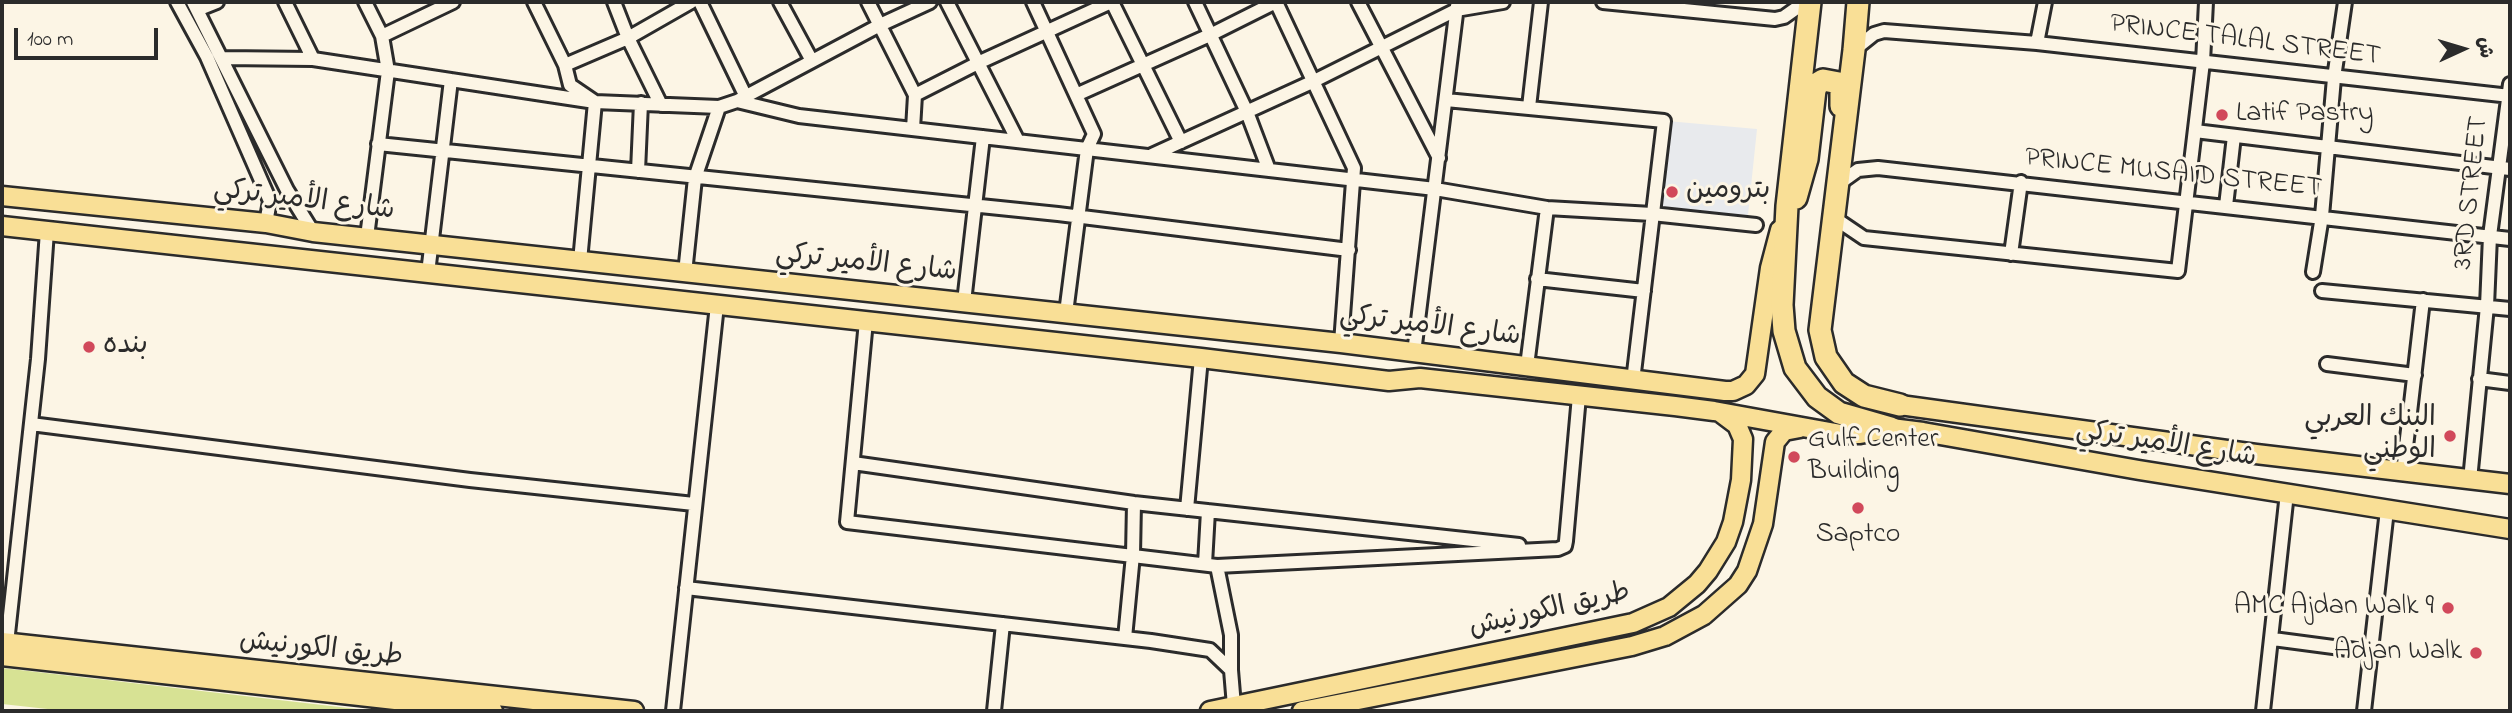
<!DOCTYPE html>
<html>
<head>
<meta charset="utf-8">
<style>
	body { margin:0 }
	#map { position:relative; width:2512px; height:713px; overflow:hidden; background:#fcf5e5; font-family:"Indie Flower","Playpen Sans Arabic",sans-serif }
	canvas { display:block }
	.frame { position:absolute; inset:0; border:4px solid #2b2b2b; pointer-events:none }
	.north { position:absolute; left:2428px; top:14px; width:70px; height:70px; -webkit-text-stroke:5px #fcf5e5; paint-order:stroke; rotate:86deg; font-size:19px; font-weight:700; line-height:28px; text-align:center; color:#2b2b2b }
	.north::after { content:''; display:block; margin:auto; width:24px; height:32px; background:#2b2b2b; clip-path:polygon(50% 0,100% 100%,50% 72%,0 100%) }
	.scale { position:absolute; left:14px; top:28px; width:144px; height:32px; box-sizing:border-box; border:4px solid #2b2b2b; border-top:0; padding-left:9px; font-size:21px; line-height:24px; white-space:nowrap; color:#2b2b2b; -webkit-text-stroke:5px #fcf5e5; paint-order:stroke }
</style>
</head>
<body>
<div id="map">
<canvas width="2512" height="713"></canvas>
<div class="frame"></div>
<div class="north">ش</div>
<div class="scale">100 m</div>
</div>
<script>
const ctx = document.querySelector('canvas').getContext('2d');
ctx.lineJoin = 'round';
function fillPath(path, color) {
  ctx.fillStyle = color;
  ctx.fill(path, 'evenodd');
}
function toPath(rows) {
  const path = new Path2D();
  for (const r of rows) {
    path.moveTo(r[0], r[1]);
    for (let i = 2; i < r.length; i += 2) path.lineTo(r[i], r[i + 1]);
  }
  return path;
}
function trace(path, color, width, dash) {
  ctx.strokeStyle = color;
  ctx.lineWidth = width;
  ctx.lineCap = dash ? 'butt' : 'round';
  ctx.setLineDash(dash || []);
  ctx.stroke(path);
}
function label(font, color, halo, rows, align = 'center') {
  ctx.font = font + ' "Indie Flower","Playpen Sans Arabic",sans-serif';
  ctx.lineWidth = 6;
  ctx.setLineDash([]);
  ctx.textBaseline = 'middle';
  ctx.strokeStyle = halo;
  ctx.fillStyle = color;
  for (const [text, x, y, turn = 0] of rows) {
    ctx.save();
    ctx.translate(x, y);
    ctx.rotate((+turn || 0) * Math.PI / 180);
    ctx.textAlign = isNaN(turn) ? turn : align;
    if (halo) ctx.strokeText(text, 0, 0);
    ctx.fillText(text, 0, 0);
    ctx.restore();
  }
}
const built = toPath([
	[1667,121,1757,129,1748,215,1657,208]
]);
const green = toPath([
	[2,668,98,679,374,711,66,711,2,704]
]);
const street = toPath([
	[177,2,207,57,270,201,266,223],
	[193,2,287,190,313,232],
	[285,2,313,59],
	[365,2,382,36],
	[534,2,565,65,570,85,595,102,580,261],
	[614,2,628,38,661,105],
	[700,2,746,97],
	[780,2,812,61],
	[868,2,915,95,913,129],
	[947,2,1018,141],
	[1033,2,1094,134,1087,149,1066,313],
	[1112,2,1181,142],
	[1195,2,1247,112,1269,170],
	[1276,2,1354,168,1341,343],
	[1358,2,1439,158],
	[1603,2,1775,19,1784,17,1805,2],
	[197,10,217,2],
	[2037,43,2045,2],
	[1854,50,1874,34,1884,31,2037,43,2510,96],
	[223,58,313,59,595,102,719,107,737,101,799,116,1435,189,1547,208,1652,214,1756,225],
	[565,65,628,38,691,2],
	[915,95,980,62,1111,2],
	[1076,95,1212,34,1276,2],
	[1446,100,1664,121,1633,381],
	[737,101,880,25,930,2],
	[1529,107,1541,2],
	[2195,131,2510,169],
	[378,144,1058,214,1349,250],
	[1152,155,1312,82,1456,10,1503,2],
	[638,171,641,103],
	[1837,185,1858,170,1878,168,2510,239],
	[2226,206,2234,136],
	[1833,217,1864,238,2178,271,2203,62,2206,2],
	[367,237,388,71,382,36,453,2],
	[2011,254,2021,182],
	[2313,272,2322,216,2334,78,2345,2],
	[428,273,451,80],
	[685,273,695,178,719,107],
	[1537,279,1644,291],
	[2322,291,2510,309],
	[964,302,983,137],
	[866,321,847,522,1217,566,1558,549,1565,546,1566,541,1579,396],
	[1414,353,1457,6],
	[2327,364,2415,375],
	[1527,366,1547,208],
	[2479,379,2510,383],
	[31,424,470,480,694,504],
	[853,463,1134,503,1519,545],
	[2403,473,2423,300],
	[2470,480,2487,306,2490,236,2510,84],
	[1187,509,1201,358],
	[1205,564,1208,511],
	[1217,566,1231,635,1231,670],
	[686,588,1151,641,1210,650,1231,670,1234,706],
	[1125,638,1133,555,1134,503],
	[2273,639,2371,652],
	[7,643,38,359,47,231],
	[673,711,717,305],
	[994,711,1003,624],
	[2263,711,2287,493],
	[2364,711,2387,510]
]);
const primary = toPath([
	[2,196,266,223,313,232,1341,343,1725,391,1733,391,1746,385,1755,374,1770,268,1780,230],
	[2,226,1201,358,1389,381,1420,378,1675,406,1714,411,1841,434,1860,434,1891,428,1923,432,2139,470,2510,529],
	[1900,405,2256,454,2510,484],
	[2,642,634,711],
	[2,656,493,711],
	[1210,711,1633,623,1669,607,1697,584,1708,571,1726,542,1733,522,1741,480,1743,439,1737,425,1721,413],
	[1302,711,1632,646,1665,636,1704,615,1738,585,1747,571,1763,524,1775,442,1784,431,1800,428]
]);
const highway = toPath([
	[1810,2,1787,206,1782,305,1784,331,1795,368,1817,397,1839,413,1891,428],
	[1858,2,1854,50,1820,330,1826,357,1844,383,1864,396,1900,405],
	[1796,198,1807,159,1815,90,1818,83,1823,80,1839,83,1841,88,1841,106]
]);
const markers = [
	[2222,115,7,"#d1495b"],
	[1672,192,7,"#d1495b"],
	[89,347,7,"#d1495b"],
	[2450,436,7,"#d1495b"],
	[1794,457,7,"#d1495b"],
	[1858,508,7,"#d1495b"],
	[2448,608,7,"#d1495b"],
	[2476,653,7,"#d1495b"]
];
const streetNames = [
	["PRINCE TALAL STREET",2245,42,7],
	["PRINCE MUSAID STREET",2173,175,6],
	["3RD STREET",2473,193,-84],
	["شارع الأمير تركي",304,202,7],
	["شارع الأمير تركي",866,265,6],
	["شارع الأمير تركي",1430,328,7],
	["شارع الأمير تركي",2166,446,9],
	["طريق الكورنيش",1550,612,-13],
	["طريق الكورنيش",321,651,6]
];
const poiNames = [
	["Latif Pastry",2236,115],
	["بترومين",1686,192],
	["بنده",103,347],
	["البنك العربي",2436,420,"right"],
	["الوطني",2436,452,"right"],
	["Gulf Center",1808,441],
	["Building",1808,473],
	["Saptco",1858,536,"center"],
	["AMC Ajdan Walk 9",2434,608,"right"],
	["Adjan Walk",2462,653,"right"]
];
fillPath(built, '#e8eaed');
fillPath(green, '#d7e294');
trace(street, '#2b2b2b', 18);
trace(primary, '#2b2b2b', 23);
trace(highway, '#2b2b2b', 26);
trace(street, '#fcf5e5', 12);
trace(primary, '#f9df96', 18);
trace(highway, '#f9df96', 21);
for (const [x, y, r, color] of markers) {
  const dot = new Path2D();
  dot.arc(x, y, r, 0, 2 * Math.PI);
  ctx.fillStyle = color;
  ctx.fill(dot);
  trace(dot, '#fcf5e5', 2.5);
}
label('28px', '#2b2b2b', '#fcf5e5', streetNames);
label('28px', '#2b2b2b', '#fcf5e5', poiNames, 'left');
</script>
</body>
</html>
